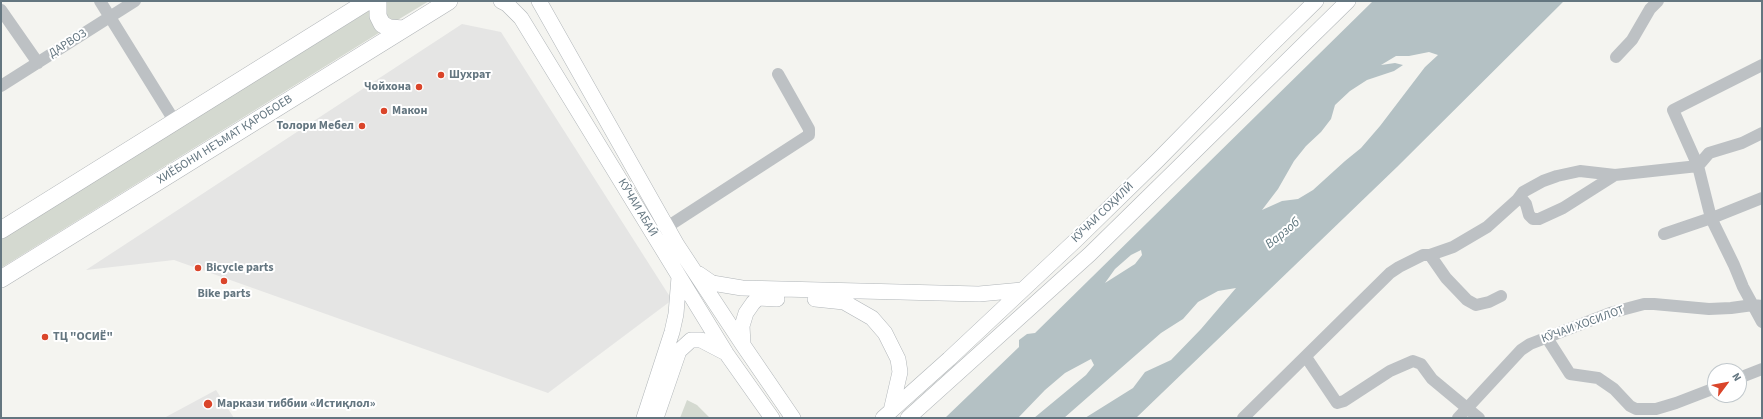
<!DOCTYPE html>
<html>
<head>
<meta charset="utf-8">
<style>
	body { margin:0 }
	#map { position:relative; width:1763px; height:419px; overflow:hidden; background:#f4f4f0; font-family:"Source Sans 3",sans-serif }
	canvas { display:block }
	.frame { position:absolute; inset:0; border:2px solid #647680; pointer-events:none }
	.north { position:absolute; left:1707px; top:363px; width:40px; height:40px; box-sizing:border-box; background:#fff; border:1px solid #c1c8cc; border-radius:50%; rotate:58deg; font-size:11px; font-weight:700; line-height:16px; text-align:center; color:#647680 }
	.north::after { content:''; display:block; margin:auto; width:14px; height:18px; background:#da452a; clip-path:polygon(50% 0,100% 100%,50% 72%,0 100%) }
</style>
</head>
<body>
<div id="map">
<canvas width="1763" height="419"></canvas>
<div class="frame"></div>
<div class="north">N</div>
</div>
<script>
const ctx = document.querySelector('canvas').getContext('2d');
ctx.lineJoin = 'round';
function fillPath(path, color) {
  ctx.fillStyle = color;
  ctx.fill(path, 'evenodd');
}
function toPath(rows) {
  const path = new Path2D();
  for (const r of rows) {
    path.moveTo(r[0], r[1]);
    for (let i = 2; i < r.length; i += 2) path.lineTo(r[i], r[i + 1]);
  }
  return path;
}
function trace(path, color, width, dash) {
  ctx.strokeStyle = color;
  ctx.lineWidth = width;
  ctx.lineCap = dash ? 'butt' : 'round';
  ctx.setLineDash(dash || []);
  ctx.stroke(path);
}
function label(font, color, halo, rows, align = 'center') {
  ctx.font = font + ' "Source Sans 3",sans-serif';
  ctx.lineWidth = 4;
  ctx.setLineDash([]);
  ctx.textBaseline = 'middle';
  ctx.strokeStyle = halo;
  ctx.fillStyle = color;
  for (const [text, x, y, turn = 0] of rows) {
    ctx.save();
    ctx.translate(x, y);
    ctx.rotate((+turn || 0) * Math.PI / 180);
    ctx.textAlign = isNaN(turn) ? turn : align;
    if (halo) ctx.strokeText(text, 0, 0);
    ctx.fillText(text, 0, 0);
    ctx.restore();
  }
}
const built = toPath([
	[462,24,501,32,672,300,548,393,174,260,86,270],
	[216,390,234,418,164,418]
]);
const green = toPath([
	[385,1,429,1,396,21,390,19,384,12],
	[370,10,382,31,1,268,1,239],
	[687,400,697,405,710,418,680,418]
]);
const water = toPath([
	[1373,1,1564,1,1397,167,1136,418,1085,418,1133,388,1145,372,1171,360,1201,329,1236,288,1218,291,1198,302,1183,319,1161,333,1064,418,1034,418,1086,375,1094,365,1091,359,1065,373,1045,390,1018,418,945,418,1019,347,1019,340,1027,334,1035,333],
	[1429,52,1438,55,1425,67,1380,126,1361,148,1345,161,1313,190,1298,199,1282,201,1262,210,1278,189,1294,161,1306,146,1321,132,1331,119,1335,105,1350,91,1367,80,1394,71,1403,65,1395,63,1381,65,1396,56,1409,56],
	[1141,250,1142,255,1135,264,1105,283,1115,269,1131,255]
]);
const minor = toPath([
	[100,1,175,122],
	[1,10,38,63],
	[1616,57,1632,40,1650,9,1658,1],
	[1762,65,1673,110,1698,166,1711,218,1734,265,1743,287,1762,322],
	[1,86,135,1],
	[1517,200,1523,192,1543,181,1557,176,1580,171,1615,175],
	[667,227,809,135,809,129,778,74],
	[1664,234,1717,216,1762,198],
	[1430,255,1446,278,1467,300,1476,305,1489,302,1501,296],
	[1547,338,1570,374,1598,378,1614,389,1630,406,1636,409,1656,409,1676,403,1715,388],
	[1306,357,1337,403,1344,401,1390,371,1413,361,1421,364,1432,379,1479,418],
	[1739,378,1762,369],
	[1243,418,1390,273,1399,267,1423,255,1430,255,1453,247,1487,227,1517,200,1522,199,1526,204,1529,215,1533,219,1539,219,1563,208,1615,175,1698,166,1709,153,1742,143,1762,133],
	[1458,418,1521,350,1530,344,1610,313,1644,304,1654,304,1709,309,1731,308,1753,305,1762,306]
]);
const major = toPath([
	[501,1,507,4,521,18,726,353,772,418],
	[539,1,677,245,743,345,793,418],
	[699,274,712,283,742,288,979,294,1022,290],
	[815,299,844,302,872,318,885,333,898,359,900,372,891,411],
	[743,344,742,326,746,313,753,303,758,298,777,299],
	[644,418,672,332,676,314,679,277],
	[656,418,679,351,691,340,701,340,724,352],
	[883,418,949,359,1076,240,1158,160,1267,49,1316,1],
	[908,418,1090,254,1348,1]
]);
const highway = toPath([
	[378,1,378,16,382,24,389,28,404,29],
	[1,230,368,1],
	[1,279,449,1]
]);
const markers = [
	[441,75,4,"#da452a"],
	[419,87,4,"#da452a"],
	[384,111,4,"#da452a"],
	[362,126,4,"#da452a"],
	[198,268,4,"#da452a"],
	[224,281,4,"#da452a"],
	[45,337,4,"#da452a"],
	[208,404,5,"#da452a"]
];
const streetNames = [
	["ДАРВОЗ",68,44,-32],
	["ХИЁБОНИ НЕЪМАТ ҚАРОБОЕВ",225,140,-32],
	["КӮЧАИ АБАӢ",637,208,59],
	["КӮЧАИ СОҲИЛӢ",1103,213,-44],
	["КӮЧАИ ХОСИЛОТ",1583,325,-20]
];
const poiNames = [
	["Шухрат",449,75],
	["Чойхона",411,87,"right"],
	["Макон",392,111],
	["Толори Мебел",354,126,"right"],
	["Bicycle parts",206,268],
	["Bike parts",224,294,"center"],
	["ТЦ \"ОСИЁ\"",53,337],
	["Маркази тиббии «Истиқлол»",217,404]
];
const waterNames = [
	["Варзоб",1283,234,-39]
];
fillPath(built, '#e5e5e4');
fillPath(green, '#d4d9d0');
fillPath(water, '#b4c1c4');
trace(major, '#b0b5b8', 16);
trace(highway, '#b0b4b7', 18);
trace(minor, '#bdc1c4', 12);
trace(major, '#fff', 15);
trace(highway, '#fff', 17);
for (const [x, y, r, color] of markers) {
  const dot = new Path2D();
  dot.arc(x, y, r, 0, 2 * Math.PI);
  ctx.fillStyle = color;
  ctx.fill(dot);
  trace(dot, '#fff', 1.5);
}
label('12px', '#647680', '#fff', streetNames);
label('bold 12px', '#647680', '#fff', poiNames, 'left');
label('italic 13px', '#60777e', '#fff', waterNames);
</script>
</body>
</html>
